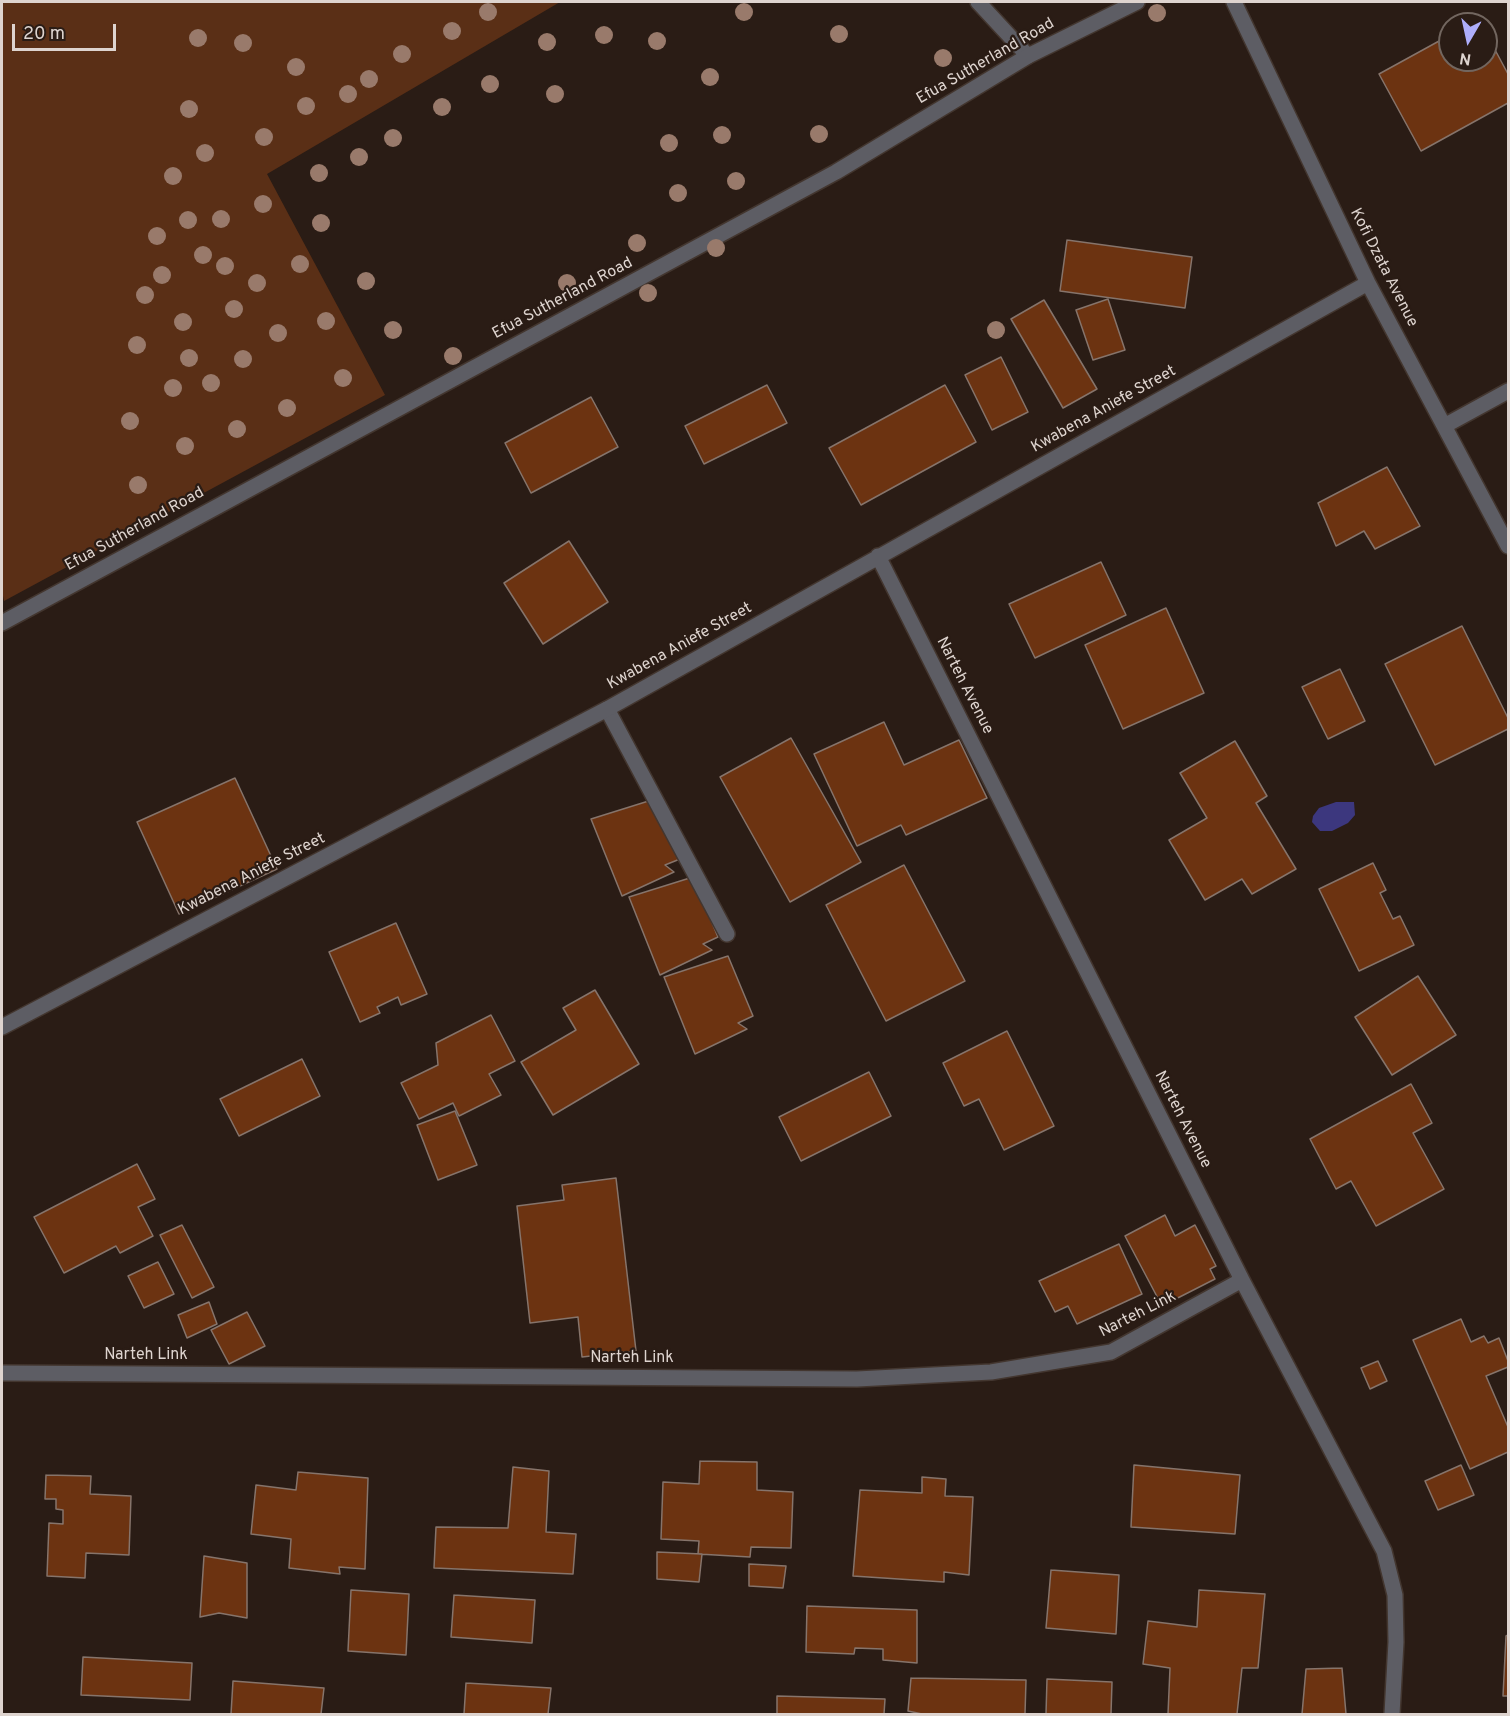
<!DOCTYPE html>
<html>
<head>
<meta charset="utf-8">
<style>
	body { margin:0 }
	#map { position:relative; width:1510px; height:1716px; overflow:hidden; background:#2a1c15; font-family:Overpass,sans-serif }
	canvas { display:block }
	.frame { position:absolute; inset:0; border:3px solid #ded4cf; pointer-events:none }
	.north { position:absolute; left:1438px; top:12px; width:60px; height:60px; box-sizing:border-box; background:#2a1c15; border:2px solid #72665f; border-radius:50%; rotate:189deg; font-size:16px; font-weight:700; line-height:24px; text-align:center; color:#ded4cf }
	.north::after { content:''; display:block; margin:auto; width:21px; height:27px; background:#aeaefb; clip-path:polygon(50% 0,100% 100%,50% 72%,0 100%) }
	.scale { position:absolute; left:12px; top:24px; width:104px; height:27px; box-sizing:border-box; border:3px solid #ded4cf; border-top:0; padding-left:8px; font-size:18px; line-height:21px; white-space:nowrap; color:#ded4cf; -webkit-text-stroke:4px #2a1c15; paint-order:stroke }
</style>
</head>
<body>
<div id="map">
<canvas width="1510" height="1716"></canvas>
<div class="frame"></div>
<div class="north">N</div>
<div class="scale">20 m</div>
</div>
<script>
const ctx = document.querySelector('canvas').getContext('2d');
ctx.lineJoin = 'round';
function fillPath(path, color) {
  ctx.fillStyle = color;
  ctx.fill(path, 'evenodd');
}
function toPath(rows) {
  const path = new Path2D();
  for (const r of rows) {
    path.moveTo(r[0], r[1]);
    for (let i = 2; i < r.length; i += 2) path.lineTo(r[i], r[i + 1]);
  }
  return path;
}
function trace(path, color, width, dash) {
  ctx.strokeStyle = color;
  ctx.lineWidth = width;
  ctx.lineCap = dash ? 'butt' : 'round';
  ctx.setLineDash(dash || []);
  ctx.stroke(path);
}
function label(font, color, halo, rows, align = 'center') {
  ctx.font = font + ' Overpass,sans-serif';
  ctx.lineWidth = 4.5;
  ctx.setLineDash([]);
  ctx.textBaseline = 'middle';
  ctx.strokeStyle = halo;
  ctx.fillStyle = color;
  for (const [text, x, y, turn = 0] of rows) {
    ctx.save();
    ctx.translate(x, y);
    ctx.rotate((+turn || 0) * Math.PI / 180);
    ctx.textAlign = isNaN(turn) ? turn : align;
    if (halo) ctx.strokeText(text, 0, 0);
    ctx.fillText(text, 0, 0);
    ctx.restore();
  }
}
const green = toPath([
	[2,2,560,2,267,174,385,395,4,601,2,591]
]);
const water = toPath([
	[1336,802,1354,802,1355,815,1348,823,1332,831,1320,831,1312,822,1313,816,1319,808]
]);
const building = toPath([
	[1486,33,1508,74,1508,103,1421,151,1379,74,1450,35,1450,60,1486,60,1486,33],
	[1067,240,1192,257,1185,308,1060,291,1067,240],
	[1108,299,1125,350,1093,360,1076,310,1108,299],
	[1044,300,1097,389,1063,408,1011,319,1044,300],
	[1001,357,1028,412,992,430,965,375,1001,357],
	[767,385,787,423,704,464,685,426,767,385],
	[945,385,976,442,861,505,829,448,945,385],
	[591,397,618,447,531,493,505,443,591,397],
	[1387,467,1420,526,1375,549,1364,531,1336,546,1318,503,1387,467],
	[569,541,608,602,543,644,504,583,569,541],
	[1101,562,1126,615,1035,658,1009,604,1101,562],
	[1166,608,1204,693,1123,729,1085,645,1166,608],
	[1462,626,1508,718,1508,729,1435,765,1385,664,1462,626],
	[1340,669,1365,721,1328,739,1302,687,1340,669],
	[884,722,904,765,959,740,987,798,906,835,901,825,857,846,814,754,884,722],
	[791,738,861,862,790,902,720,777,791,738],
	[1235,741,1267,796,1256,803,1296,869,1252,894,1242,879,1205,900,1169,840,1207,818,1180,773,1235,741],
	[235,778,277,869,179,914,137,822,235,778],
	[655,799,680,859,665,865,674,872,622,896,591,819,655,799],
	[1373,863,1386,890,1380,893,1393,919,1400,916,1414,945,1359,971,1319,889,1373,863],
	[904,865,965,981,886,1021,826,905,904,865],
	[693,877,718,937,703,944,712,950,660,975,629,897,693,877],
	[396,923,427,994,401,1005,398,997,377,1007,380,1013,360,1022,329,952,396,923],
	[728,956,753,1016,738,1023,747,1029,695,1054,664,977,728,956],
	[1418,976,1456,1035,1392,1075,1355,1017,1418,976],
	[595,990,639,1064,553,1115,521,1062,576,1030,563,1008,595,990],
	[491,1015,515,1061,489,1074,501,1095,459,1116,453,1103,419,1119,401,1083,438,1065,436,1043,491,1015],
	[1007,1031,1054,1126,1004,1150,979,1099,964,1106,943,1063,1007,1031],
	[302,1059,320,1096,239,1136,220,1099,302,1059],
	[869,1072,891,1116,801,1161,779,1117,869,1072],
	[1411,1084,1432,1123,1413,1133,1444,1189,1376,1226,1351,1181,1336,1189,1310,1139,1411,1084],
	[455,1111,477,1165,438,1180,417,1125,455,1111],
	[137,1164,155,1199,138,1207,153,1236,120,1253,116,1246,64,1273,34,1217,137,1164],
	[616,1178,636,1351,582,1357,578,1317,530,1323,517,1206,564,1200,562,1185,616,1178],
	[1165,1215,1175,1236,1195,1225,1216,1266,1210,1269,1215,1279,1162,1306,1125,1236,1165,1215],
	[182,1225,214,1287,192,1298,160,1235,182,1225],
	[1119,1244,1142,1294,1077,1324,1068,1306,1055,1312,1039,1281,1119,1244],
	[158,1262,174,1294,144,1308,128,1276,158,1262],
	[209,1302,217,1324,187,1338,178,1315,209,1302],
	[247,1312,265,1346,229,1364,211,1330,247,1312],
	[1461,1319,1471,1342,1484,1336,1488,1343,1499,1338,1508,1361,1508,1367,1486,1376,1508,1427,1508,1452,1470,1469,1413,1340,1461,1319],
	[1378,1361,1387,1381,1370,1389,1361,1368,1378,1361],
	[700,1461,757,1462,757,1490,793,1492,791,1548,751,1547,750,1557,698,1554,699,1541,661,1539,663,1482,699,1484,700,1461],
	[1134,1465,1240,1475,1235,1534,1131,1527,1134,1465],
	[1461,1465,1474,1495,1438,1510,1425,1481,1461,1465],
	[513,1467,549,1471,546,1532,576,1534,573,1574,434,1568,436,1527,508,1528,513,1467],
	[298,1472,368,1478,365,1569,339,1567,340,1574,289,1568,291,1539,251,1534,256,1485,296,1490,298,1472],
	[46,1475,91,1476,90,1494,131,1496,129,1555,86,1553,85,1578,47,1576,49,1523,63,1524,63,1510,56,1509,56,1499,45,1499,46,1475],
	[922,1477,946,1479,945,1496,973,1497,969,1575,944,1572,944,1582,853,1576,860,1490,922,1493,922,1477],
	[657,1552,702,1554,699,1582,657,1579,657,1552],
	[204,1556,247,1563,247,1618,219,1613,200,1617,204,1556],
	[749,1564,786,1566,783,1588,749,1586,749,1564],
	[1051,1570,1119,1575,1116,1634,1046,1628,1051,1570],
	[351,1590,409,1594,406,1655,348,1651,351,1590],
	[1199,1590,1265,1594,1258,1668,1242,1668,1237,1714,1168,1714,1170,1668,1143,1664,1148,1621,1197,1627,1199,1590],
	[454,1595,535,1600,532,1643,451,1637,454,1595],
	[807,1606,917,1610,917,1663,883,1660,883,1649,855,1648,854,1654,806,1652,807,1606],
	[1508,1635,1508,1696,1503,1696,1506,1636,1508,1635],
	[83,1657,192,1663,190,1700,81,1695,83,1657],
	[1342,1668,1346,1714,1302,1714,1306,1669,1342,1668],
	[911,1678,1026,1680,1025,1714,922,1714,908,1711,911,1678],
	[1047,1679,1112,1682,1111,1714,1046,1714,1047,1679],
	[233,1681,324,1688,321,1714,231,1714,233,1681],
	[466,1683,551,1688,548,1714,464,1714,466,1683],
	[777,1696,885,1699,884,1714,777,1714,777,1696]
]);
const lane = toPath([
	[978,2,1028,56],
	[607,709,727,934]
]);
const street = toPath([
	[1234,2,1368,283,1508,546],
	[1446,425,1508,391],
	[878,556,1242,1280,1384,1551,1395,1595,1396,1642,1392,1714],
	[2,623,836,172,1028,56,1137,2],
	[2,1027,607,709,1368,283],
	[2,1373,857,1379,991,1372,1111,1352,1242,1280]
]);
const trees = [
	[488,12],
	[744,12],
	[1157,13],
	[452,31],
	[839,34],
	[604,35],
	[198,38],
	[657,41],
	[547,42],
	[243,43],
	[402,54],
	[943,58],
	[296,67],
	[710,77],
	[369,79],
	[490,84],
	[348,94],
	[555,94],
	[306,106],
	[442,107],
	[189,109],
	[819,134],
	[722,135],
	[264,137],
	[393,138],
	[669,143],
	[205,153],
	[359,157],
	[319,173],
	[173,176],
	[736,181],
	[678,193],
	[263,204],
	[221,219],
	[188,220],
	[321,223],
	[157,236],
	[637,243],
	[716,248],
	[203,255],
	[300,264],
	[225,266],
	[162,275],
	[366,281],
	[257,283],
	[567,283],
	[648,293],
	[145,295],
	[234,309],
	[326,321],
	[183,322],
	[393,330],
	[996,330],
	[278,333],
	[137,345],
	[453,356],
	[189,358],
	[243,359],
	[343,378],
	[211,383],
	[173,388],
	[287,408],
	[130,421],
	[237,429],
	[185,446],
	[138,485]
];
const streetNames = [
	["Efua Sutherland Road",986,62,-30],
	["Kofi Dzata Avenue",1383,268,63],
	["Efua Sutherland Road",563,299,-28],
	["Kwabena Aniefe Street",1104,410,-29],
	["Efua Sutherland Road",135,530,-29],
	["Kwabena Aniefe Street",680,647,-29],
	["Narteh Avenue",964,686,63],
	["Kwabena Aniefe Street",252,875,-27],
	["Narteh Avenue",1182,1120,63],
	["Narteh Link",1138,1315,-27],
	["Narteh Link",146,1356],
	["Narteh Link",632,1359]
];
fillPath(green, '#5a2f16');
fillPath(water, '#3c377e');
fillPath(building, '#6c3311');
trace(building, '#86746b', 1.5);
trace(lane, '#43362f', 18);
trace(street, '#43362f', 18);
trace(lane, '#5d5d64', 15);
trace(street, '#5d5d64', 15);
ctx.fillStyle = '#997a6b';
for (const [x, y] of trees) {
  ctx.beginPath();
  ctx.arc(x, y, 9, 0, 2 * Math.PI);
  ctx.fill();
}
label('16px', '#ded4cf', '#2a1c15', streetNames);
</script>
</body>
</html>
